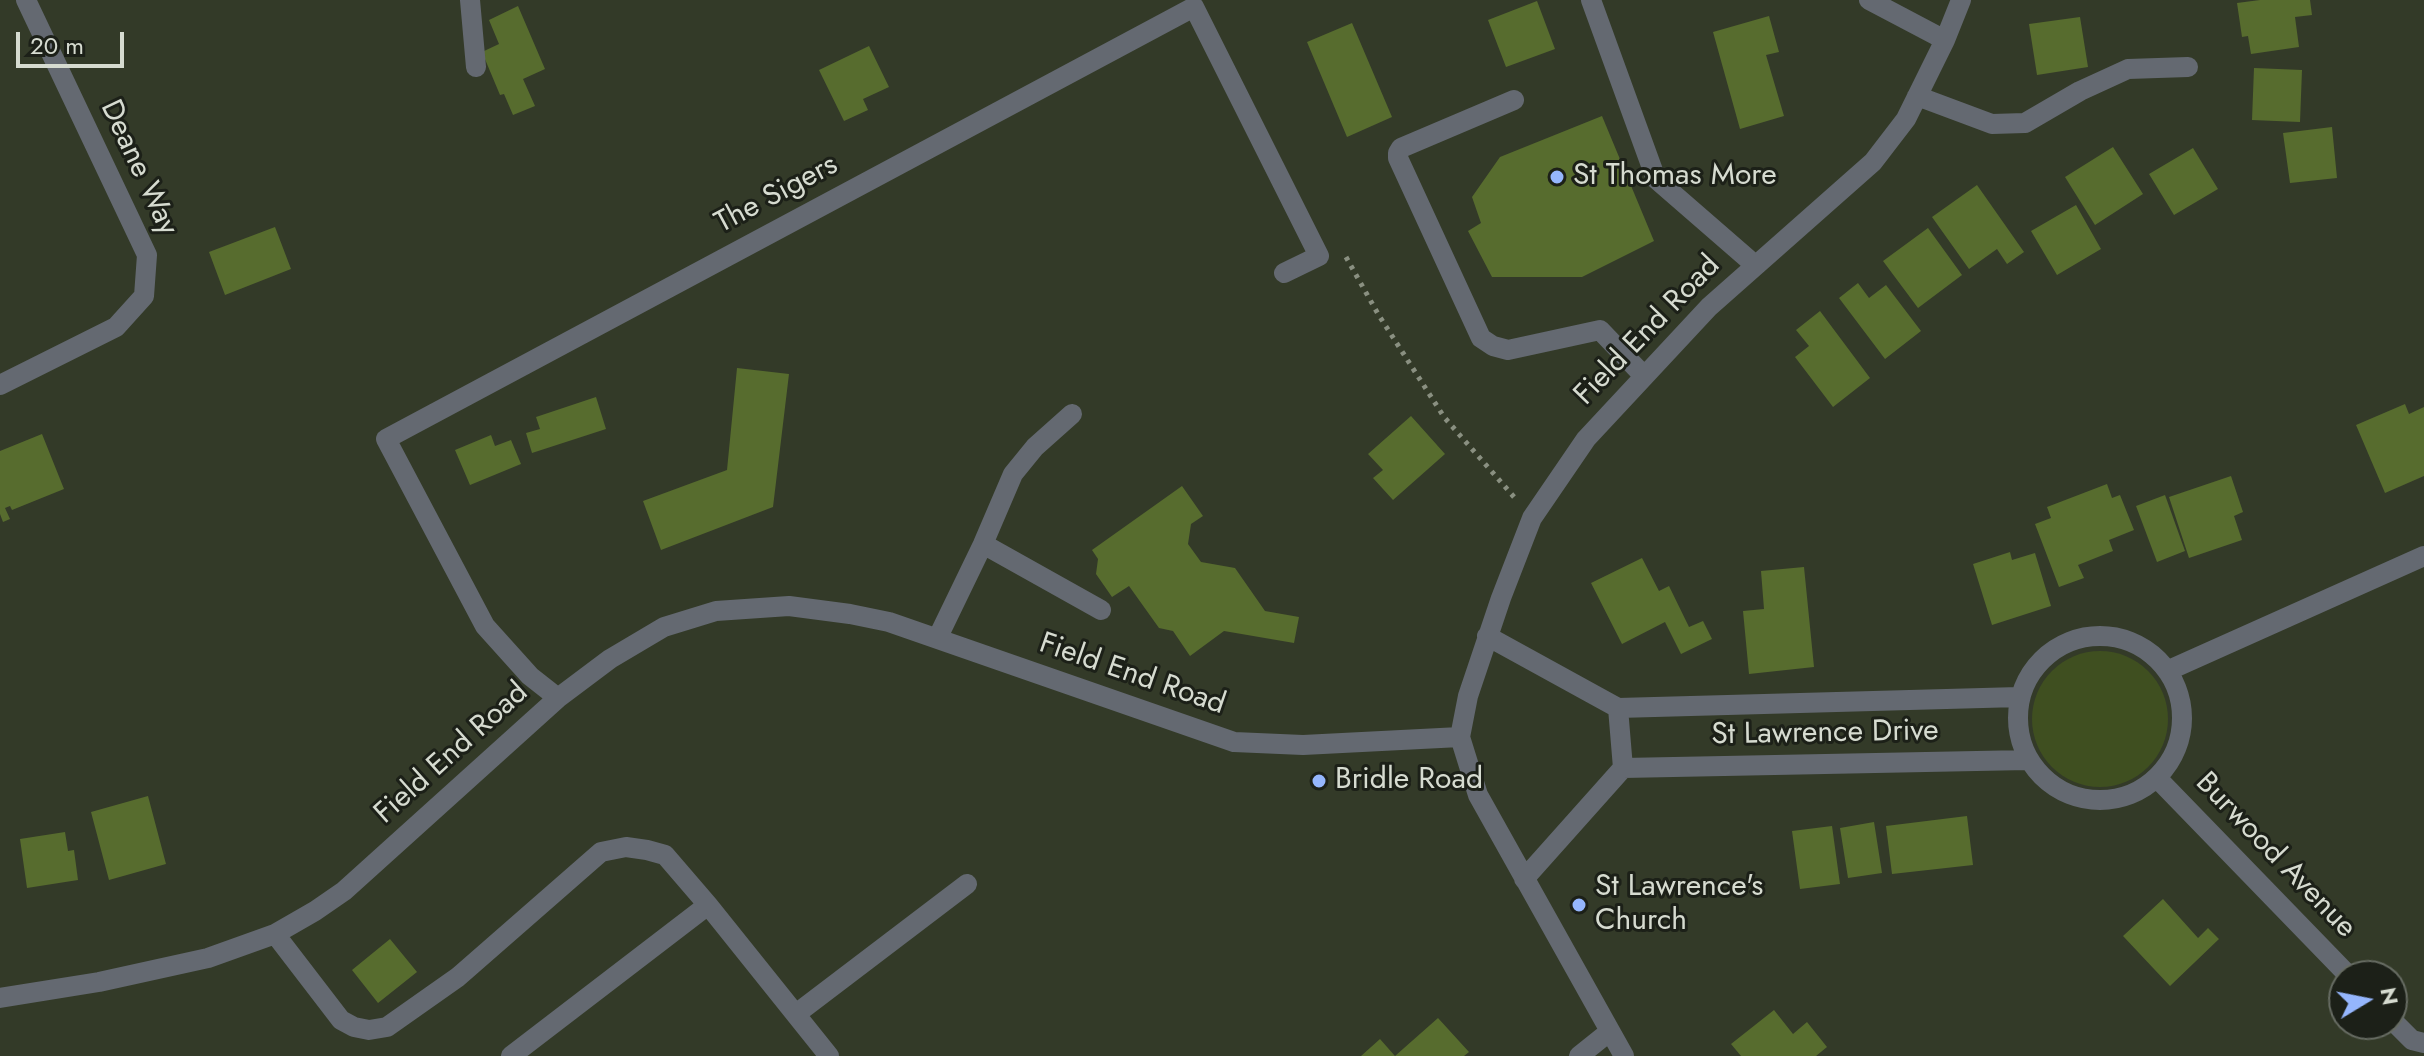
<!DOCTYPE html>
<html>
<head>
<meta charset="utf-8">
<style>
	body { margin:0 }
	#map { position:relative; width:2424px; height:1056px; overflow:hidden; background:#333a28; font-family:Jost,sans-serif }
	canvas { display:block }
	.north { position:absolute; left:2328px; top:960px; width:80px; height:80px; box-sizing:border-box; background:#1c2018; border:2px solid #666b62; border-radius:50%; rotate:80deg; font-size:22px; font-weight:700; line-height:32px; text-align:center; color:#d6dbd0 }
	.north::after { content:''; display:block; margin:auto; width:28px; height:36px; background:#95b6fd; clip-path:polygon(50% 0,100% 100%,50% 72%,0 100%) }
	.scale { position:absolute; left:16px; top:32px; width:108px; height:36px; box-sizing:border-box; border:4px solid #d6dbd0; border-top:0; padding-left:10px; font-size:24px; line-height:28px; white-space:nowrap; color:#d6dbd0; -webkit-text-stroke:6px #1c2018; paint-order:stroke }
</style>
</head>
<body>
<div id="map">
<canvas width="2424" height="1056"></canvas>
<div class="north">N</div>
<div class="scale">20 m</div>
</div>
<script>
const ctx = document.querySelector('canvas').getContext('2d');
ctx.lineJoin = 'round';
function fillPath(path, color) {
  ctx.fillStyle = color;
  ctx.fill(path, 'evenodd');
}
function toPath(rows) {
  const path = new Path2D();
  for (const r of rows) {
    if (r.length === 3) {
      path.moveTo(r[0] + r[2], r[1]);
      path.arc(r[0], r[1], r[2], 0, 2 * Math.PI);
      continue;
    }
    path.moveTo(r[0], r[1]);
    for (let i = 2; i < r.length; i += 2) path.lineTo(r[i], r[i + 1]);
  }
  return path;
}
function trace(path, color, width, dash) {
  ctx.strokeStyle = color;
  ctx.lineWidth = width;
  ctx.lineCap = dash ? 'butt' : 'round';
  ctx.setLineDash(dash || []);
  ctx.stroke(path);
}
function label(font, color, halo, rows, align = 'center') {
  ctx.font = font + ' Jost,sans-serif';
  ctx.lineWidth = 6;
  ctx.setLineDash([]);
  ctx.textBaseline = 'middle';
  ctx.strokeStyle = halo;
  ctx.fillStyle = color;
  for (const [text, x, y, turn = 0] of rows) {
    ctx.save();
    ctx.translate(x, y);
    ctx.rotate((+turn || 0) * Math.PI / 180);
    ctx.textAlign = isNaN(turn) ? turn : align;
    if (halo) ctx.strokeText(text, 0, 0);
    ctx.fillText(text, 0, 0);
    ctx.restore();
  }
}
const green = toPath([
	[2100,719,68]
]);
const building = toPath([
	[2260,0,2310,0,2312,15,2295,17,2299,47,2251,54,2248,36,2242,37,2237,3],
	[1537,1,1555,49,1506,67,1488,20],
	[518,6,545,69,523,79,535,106,513,115,504,94,500,95,482,52,499,44,489,20],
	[1769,16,1779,52,1766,55,1784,116,1740,129,1713,32],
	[2080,17,2088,67,2037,75,2029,24],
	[1352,23,1392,117,1347,137,1307,42],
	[869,46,889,87,863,99,868,110,844,121,819,70],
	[2254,68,2302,70,2300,122,2252,120],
	[1602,116,1654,241,1582,277,1492,277,1468,231,1481,223,1472,197,1500,157],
	[2332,127,2337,178,2290,183,2283,133],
	[2113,147,2143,194,2095,225,2065,177],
	[2193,148,2218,189,2174,215,2149,174],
	[1977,185,2024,252,2007,264,1997,249,1969,269,1932,217],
	[2076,205,2101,249,2057,275,2031,231],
	[275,227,291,269,225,295,209,252],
	[1928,228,1962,275,1918,308,1883,261],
	[1858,283,1869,298,1886,285,1921,331,1885,359,1839,298],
	[1820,311,1870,378,1833,407,1795,357,1809,346,1796,330],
	[737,368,789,374,773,507,661,550,643,501,727,470],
	[596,397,606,429,532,453,526,433,540,429,536,417],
	[2405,404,2409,414,2424,407,2424,476,2385,493,2356,425],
	[1411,416,1445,454,1393,500,1373,478,1383,470,1368,454],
	[42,434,64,489,12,510,10,506,5,508,10,519,3,522,0,514,0,451],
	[491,435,495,446,511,440,521,464,470,485,455,450],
	[2231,476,2243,512,2234,516,2242,540,2189,558,2169,497],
	[2107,484,2112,498,2120,495,2134,530,2109,540,2113,551,2078,565,2084,578,2059,587,2035,524,2051,518,2047,507],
	[1182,486,1203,516,1191,524,1188,544,1201,562,1235,568,1265,611,1299,617,1294,643,1224,631,1190,656,1173,631,1159,628,1129,586,1112,597,1096,574,1098,559,1092,550],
	[2165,495,2185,551,2157,562,2136,506],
	[2010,552,2012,560,2035,553,2051,606,1992,625,1973,564],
	[1642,558,1659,591,1669,586,1689,627,1703,621,1712,639,1681,654,1665,622,1622,644,1591,583],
	[1804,567,1814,667,1749,674,1743,611,1764,609,1761,571],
	[148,796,166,864,109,880,91,812],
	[1967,816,1973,865,1892,874,1886,826],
	[1874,822,1882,873,1848,878,1840,828],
	[1832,826,1840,884,1800,889,1792,831],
	[65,832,68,851,74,850,78,880,27,888,20,839],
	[2163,899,2198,938,2208,928,2219,939,2170,986,2123,936],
	[390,939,417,972,378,1003,352,970],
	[1774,1010,1793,1034,1807,1022,1827,1047,1816,1056,1741,1056,1731,1044],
	[1438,1018,1469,1052,1464,1056,1395,1056],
	[1380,1039,1395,1056,1361,1056]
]);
const path = toPath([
	[1346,257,1378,314,1444,417,1514,497]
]);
const minor = toPath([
	[470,0,476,67],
	[1591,0,1656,179,1755,265],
	[1869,0,1945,40],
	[1917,96,1992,124,2025,123,2080,91,2128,69,2188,67],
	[1514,100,1401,148,1398,153,1398,158,1481,338,1493,346,1508,350,1600,330,1644,376],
	[0,385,116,327,144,296,147,255,26,0],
	[983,544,1101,610],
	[2100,718,82],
	[1487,636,1618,708,2019,697],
	[938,637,983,544,1013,474,1035,447,1072,414],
	[2167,671,2424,556],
	[558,698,530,676,485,626,386,439,1194,7,1319,256,1284,273],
	[1623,768,2027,760],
	[2157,778,2349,976],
	[1524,879,1623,768,1618,708],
	[275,934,341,1020,354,1027,369,1030,387,1027,458,977,601,852,626,847,647,850,665,855,708,905,829,1056],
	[0,998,99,982,208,958,275,934,315,911,344,891,558,698,610,659,664,627,716,611,789,606,850,614,889,622,1234,742,1303,745,1460,737],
	[796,1014,967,884],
	[2392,1020,2412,1040,2424,1043],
	[511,1056,708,905],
	[1579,1056,1609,1032],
	[1624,1056,1478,795,1460,737,1468,696,1501,598,1532,518,1586,439,1709,307,1873,162,1906,119,1945,40,1961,0]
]);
const markers = [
	[1557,177,8,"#95b6fd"],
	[1319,781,8,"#95b6fd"],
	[1579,905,8,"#95b6fd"]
];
const streetNames = [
	["Deane Way",138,168,65],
	["The Sigers",777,195,-28],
	["Field End Road",1648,331,-46],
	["Field End Road",1132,675,19],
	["St Lawrence Drive",1825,734,-1],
	["Field End Road",452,754,-42],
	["Burwood Avenue",2275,856,46]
];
const poiNames = [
	["St Thomas More",1573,177],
	["Bridle Road",1335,781],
	["St Lawrence's",1595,888],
	["Church",1595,922]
];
fillPath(green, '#3f4f20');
fillPath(building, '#576c2e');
trace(path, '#8a9081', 5, [4, 6]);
trace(minor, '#646971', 20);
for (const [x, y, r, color] of markers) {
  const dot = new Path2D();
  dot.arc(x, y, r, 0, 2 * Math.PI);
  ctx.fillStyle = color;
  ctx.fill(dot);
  trace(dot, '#1c2018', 3);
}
label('30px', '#d6dbd0', '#1c2018', streetNames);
label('30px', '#d6dbd0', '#1c2018', poiNames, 'left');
</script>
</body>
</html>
